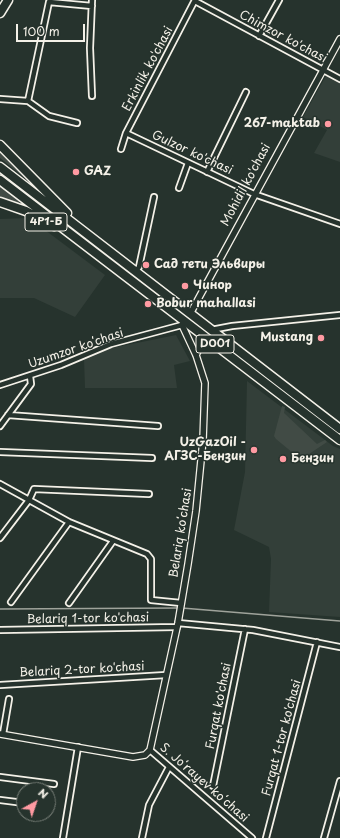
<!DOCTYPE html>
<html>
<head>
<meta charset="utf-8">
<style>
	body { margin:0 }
	#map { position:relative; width:340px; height:838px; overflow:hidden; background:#26332d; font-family:"Playpen Sans",sans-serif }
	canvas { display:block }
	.north { position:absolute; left:16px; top:782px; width:40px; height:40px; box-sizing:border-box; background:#26332d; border:1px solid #787f78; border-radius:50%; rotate:40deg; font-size:11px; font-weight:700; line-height:16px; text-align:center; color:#f4f1e8 }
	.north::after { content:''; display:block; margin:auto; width:14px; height:18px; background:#ff9aa2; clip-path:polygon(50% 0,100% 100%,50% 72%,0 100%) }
	.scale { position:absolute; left:16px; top:24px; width:69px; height:18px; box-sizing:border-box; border:2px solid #f4f1e8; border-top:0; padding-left:5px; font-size:12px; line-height:14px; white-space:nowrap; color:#f4f1e8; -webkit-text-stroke:3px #26332d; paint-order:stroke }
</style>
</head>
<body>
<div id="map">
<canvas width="340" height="838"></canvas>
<div class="north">N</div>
<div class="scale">100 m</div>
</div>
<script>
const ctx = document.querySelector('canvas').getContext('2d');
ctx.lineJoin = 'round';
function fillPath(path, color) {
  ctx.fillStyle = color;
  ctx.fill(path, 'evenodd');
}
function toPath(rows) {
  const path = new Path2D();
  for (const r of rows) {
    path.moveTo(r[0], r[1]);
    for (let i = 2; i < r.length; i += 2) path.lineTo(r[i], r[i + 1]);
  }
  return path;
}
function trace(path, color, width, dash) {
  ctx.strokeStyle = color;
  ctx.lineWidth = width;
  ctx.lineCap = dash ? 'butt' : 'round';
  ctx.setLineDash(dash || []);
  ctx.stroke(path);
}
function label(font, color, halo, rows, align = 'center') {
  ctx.font = font + ' "Playpen Sans",sans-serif';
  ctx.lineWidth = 3;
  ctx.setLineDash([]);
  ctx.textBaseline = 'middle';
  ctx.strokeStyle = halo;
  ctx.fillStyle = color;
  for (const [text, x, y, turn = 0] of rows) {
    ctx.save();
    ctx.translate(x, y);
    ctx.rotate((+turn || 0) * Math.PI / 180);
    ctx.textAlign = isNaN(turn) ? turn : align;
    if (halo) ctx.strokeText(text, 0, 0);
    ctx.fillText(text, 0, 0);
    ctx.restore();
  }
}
const built = toPath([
	[327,74,340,81,340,162,314,153,327,130,303,117],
	[29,218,105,275,75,317,34,298,0,298,0,219],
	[176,335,190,361,174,365,177,388,85,388,84,359,97,351],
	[247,381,333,446,340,449,340,617,269,612,271,559,269,547,234,530,245,472]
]);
const green = toPath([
	[0,151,20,172,41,191,0,158],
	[0,185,20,200,18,204,0,198],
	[282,406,285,407,284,413,317,444,325,440,327,442,303,458,299,458,276,439,274,436]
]);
const stream = toPath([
	[182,608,340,621],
	[0,609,179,608]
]);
const minor = toPath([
	[92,0,90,48,92,96],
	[195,1,340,79],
	[259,36,279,0],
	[0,99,28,101,49,116,77,123],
	[28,101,49,2,92,6],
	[126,133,254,194,340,224],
	[121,149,126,133,195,0],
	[207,172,246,92],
	[179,188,188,163],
	[136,271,139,267,154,197],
	[211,330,232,326,340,315],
	[0,385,61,365,111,344,182,325],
	[8,415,158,426],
	[0,426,31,384,30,376],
	[0,452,152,458],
	[0,484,69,522,147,554,151,559,151,600,181,603],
	[0,538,29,500,34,489,149,494],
	[11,602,69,522],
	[69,603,113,541],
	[178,623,253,630,340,647],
	[0,630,177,627],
	[0,685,166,675],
	[3,734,9,699],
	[150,750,252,838],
	[0,777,54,784],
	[213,786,245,629],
	[0,800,24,803],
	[48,806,50,806],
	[63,838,78,747],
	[142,838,149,805,169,767],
	[266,838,317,642],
	[324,838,340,781]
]);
const tertiary = toPath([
	[190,314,340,39],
	[196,355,201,345,209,339],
	[0,734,133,757,145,755,150,750,178,623,188,564,196,511,203,440,205,383,196,355,182,325,185,321]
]);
const trunk = toPath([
	[0,13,8,0],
	[0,145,67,213],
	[0,167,340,429],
	[0,180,340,440],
	[0,202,26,211,54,226]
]);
const markers = [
	[328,124,4,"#ff9aa2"],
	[76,172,4,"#ff9aa2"],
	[146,265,4,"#ff9aa2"],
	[185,286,4,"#ff9aa2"],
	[148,304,4,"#ff9aa2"],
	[321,338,4,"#ff9aa2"],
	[254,450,4,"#ff9aa2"],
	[283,459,4,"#ff9aa2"]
];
const shields = [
	[46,222,42],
	[215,344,38]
];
const shieldNames = [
	["4Р1-Б",46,222],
	["D001",215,344]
];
const streetNames = [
	["Chimzor ko'chasi",283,37,28],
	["Erkinlik ko'chasi",148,69,-62],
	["Gulzor ko'chasi",192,153,25],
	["Mohidil ko'chasi",246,185,-62],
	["Uzumzor koʻchasi",76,349,-19],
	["Belariq koʻchasi",181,533,-81],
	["Belariq 1-tor ko'chasi",88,619,-1],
	["Belariq 2-tor ko'chasi",82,670,-3],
	["Furqat ko'chasi",219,706,-79],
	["Furqat 1-tor ko'chasi",282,738,-75],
	["S. Joʻrayev koʻchasi",204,783,41]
];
const poiNames = [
	["267-maktab",320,124,"right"],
	["GAZ",84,172],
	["Сад тети Эльвиры",154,265],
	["Чинор",193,286],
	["Bobur mahallasi",156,304],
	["Mustang",313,338,"right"],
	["UzGazOil -",246,443,"right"],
	["АГЗС-Бензин",246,457,"right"],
	["Бензин",291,459]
];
fillPath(built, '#333f39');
fillPath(green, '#414b45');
trace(stream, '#9fa39b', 1.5);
trace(minor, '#f4f1e8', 8);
trace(tertiary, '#f4f1e8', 8);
trace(trunk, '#f4f1e8', 11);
trace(minor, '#26332d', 4.5);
trace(tertiary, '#26332d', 5.5);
trace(trunk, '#26332d', 8);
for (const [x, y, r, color] of markers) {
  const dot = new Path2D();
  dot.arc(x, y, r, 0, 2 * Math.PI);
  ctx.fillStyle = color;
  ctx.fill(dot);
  trace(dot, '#26332d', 1.5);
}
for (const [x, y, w] of shields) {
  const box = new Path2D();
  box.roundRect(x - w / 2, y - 9, w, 18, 3);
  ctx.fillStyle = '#26332d';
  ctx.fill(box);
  trace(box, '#f4f1e8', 1);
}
label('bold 11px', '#f4f1e8', null, shieldNames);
label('12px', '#f4f1e8', '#26332d', streetNames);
label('bold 12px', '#f4f1e8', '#26332d', poiNames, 'left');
</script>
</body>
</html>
